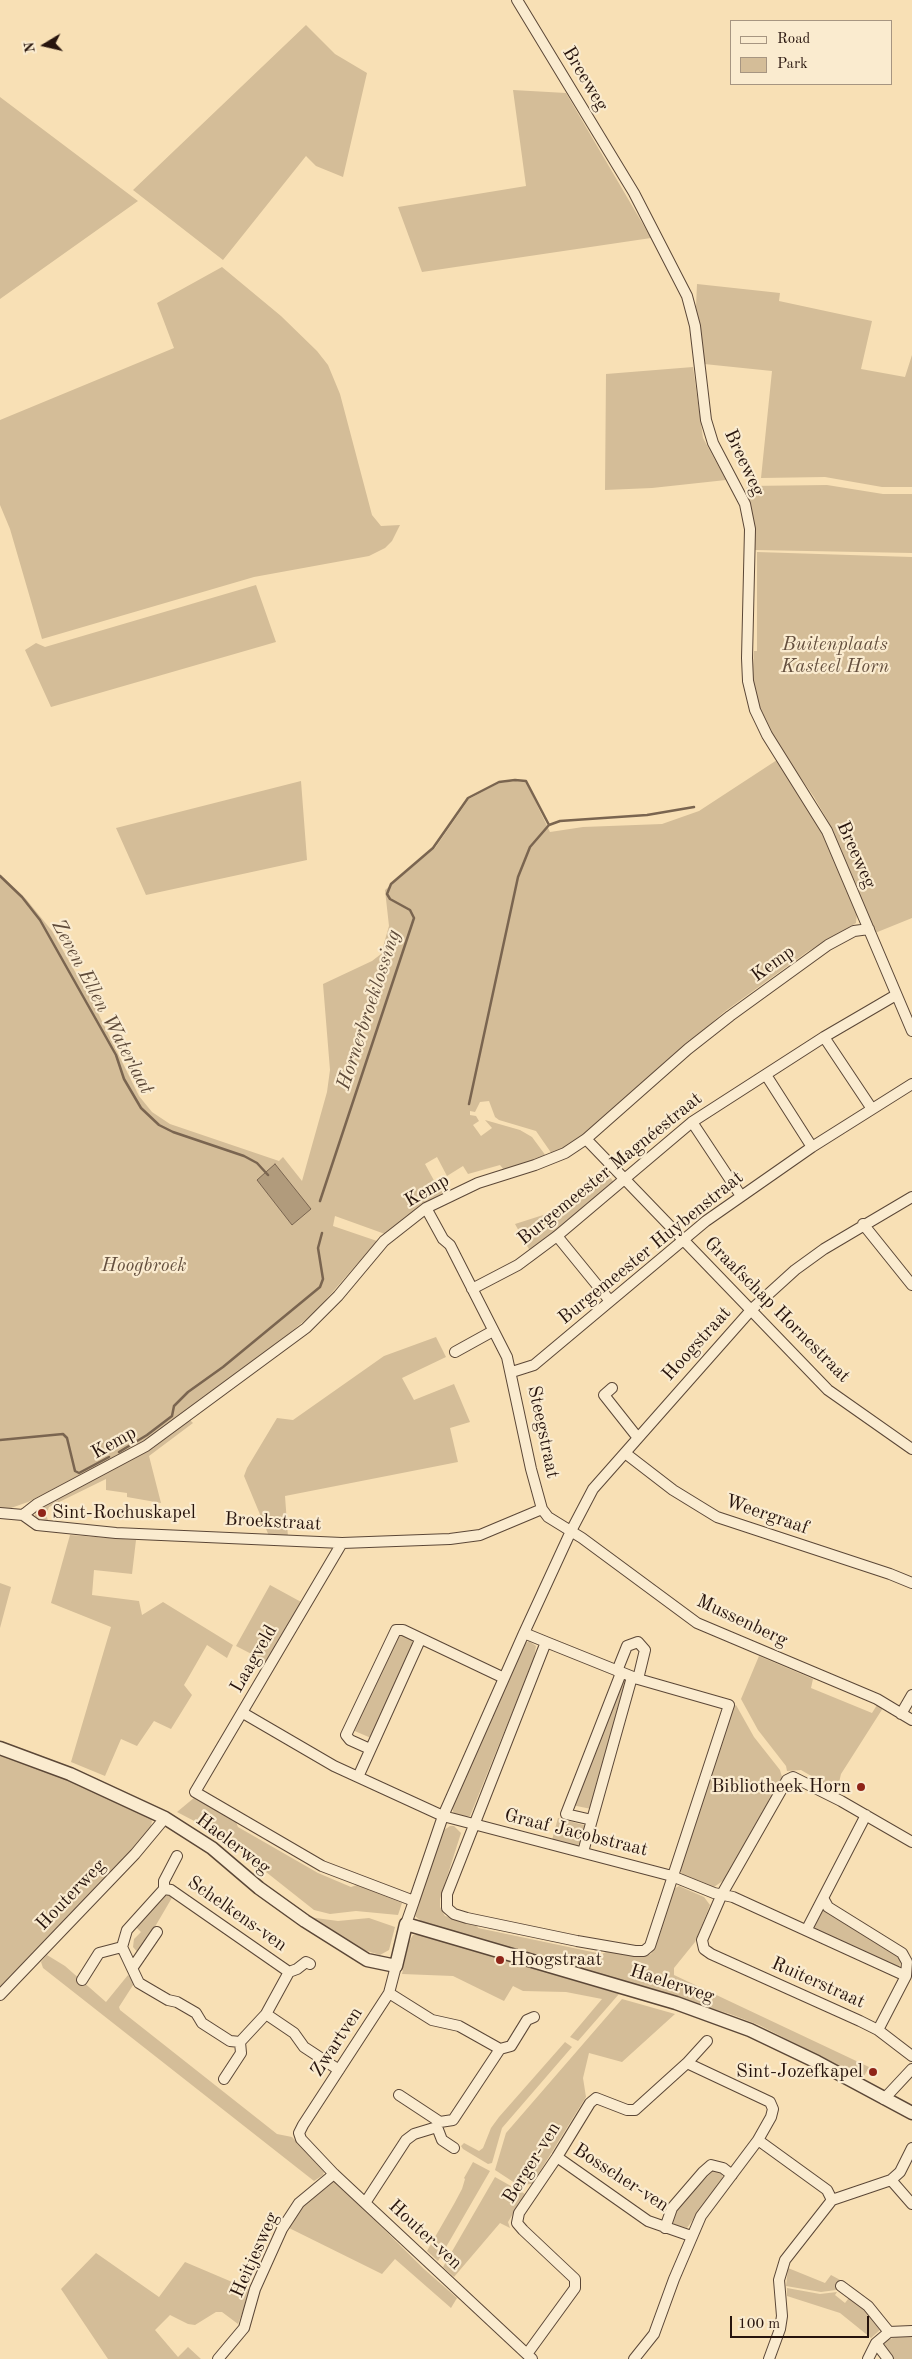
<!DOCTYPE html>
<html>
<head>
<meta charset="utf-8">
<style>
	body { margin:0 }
	#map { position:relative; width:912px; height:2359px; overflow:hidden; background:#f8e0b5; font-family:"Old Standard TT",serif }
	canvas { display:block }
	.legend { position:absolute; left:730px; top:20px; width:162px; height:65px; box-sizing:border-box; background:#faebcf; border:1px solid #a69581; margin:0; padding:6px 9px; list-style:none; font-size:15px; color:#27140d }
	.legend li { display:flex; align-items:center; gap:10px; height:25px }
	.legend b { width:25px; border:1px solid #a69581 }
	.north { position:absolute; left:20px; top:20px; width:50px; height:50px; -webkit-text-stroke:4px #faebcf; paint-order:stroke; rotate:261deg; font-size:14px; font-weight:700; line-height:20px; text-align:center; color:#27140d }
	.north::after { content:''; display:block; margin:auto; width:18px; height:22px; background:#27140d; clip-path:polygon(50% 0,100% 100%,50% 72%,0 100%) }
	.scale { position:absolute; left:730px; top:2316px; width:139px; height:22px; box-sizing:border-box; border:2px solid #27140d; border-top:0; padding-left:6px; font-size:15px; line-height:18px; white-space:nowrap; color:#27140d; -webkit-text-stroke:4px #faebcf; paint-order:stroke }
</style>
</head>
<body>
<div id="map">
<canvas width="912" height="2359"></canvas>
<ul class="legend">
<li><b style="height:6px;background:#faebcf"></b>Road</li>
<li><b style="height:14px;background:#d4bd98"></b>Park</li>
</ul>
<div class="north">N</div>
<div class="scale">100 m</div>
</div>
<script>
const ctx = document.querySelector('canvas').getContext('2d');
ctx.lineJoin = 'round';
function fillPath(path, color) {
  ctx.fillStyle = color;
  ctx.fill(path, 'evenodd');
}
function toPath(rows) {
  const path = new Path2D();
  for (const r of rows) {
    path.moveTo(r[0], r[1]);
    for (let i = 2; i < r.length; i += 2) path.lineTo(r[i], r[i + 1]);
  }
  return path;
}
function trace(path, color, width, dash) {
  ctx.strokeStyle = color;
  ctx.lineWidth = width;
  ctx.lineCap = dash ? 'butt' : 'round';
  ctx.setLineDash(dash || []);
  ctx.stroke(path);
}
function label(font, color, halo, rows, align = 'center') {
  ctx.font = font + ' "Old Standard TT",serif';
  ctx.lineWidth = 4.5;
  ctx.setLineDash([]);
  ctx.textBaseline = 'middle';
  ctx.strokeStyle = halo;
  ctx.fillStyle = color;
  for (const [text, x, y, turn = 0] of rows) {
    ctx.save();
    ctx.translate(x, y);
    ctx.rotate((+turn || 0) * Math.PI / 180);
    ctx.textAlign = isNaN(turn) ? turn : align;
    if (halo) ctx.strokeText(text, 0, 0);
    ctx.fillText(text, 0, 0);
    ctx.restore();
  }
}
const green = toPath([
	[306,25,335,54,367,73,343,177,316,166,306,156,223,260,133,190],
	[513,90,566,93,651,238,422,272,398,207,526,186],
	[0,97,138,201,0,299],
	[222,267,281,316,317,351,328,365,340,394,372,515,381,526,400,525,392,541,385,548,369,556,254,577,42,639,10,529,0,505,0,420,174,348,157,303],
	[697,284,780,293,779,301,872,321,861,369,905,377,912,355,912,487,882,487,825,477,761,478,772,371,704,364,696,307],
	[693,367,703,438,726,480,652,488,605,490,606,374],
	[827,485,883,494,912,494,912,553,755,550,754,528,746,489,748,486],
	[757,552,912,557,912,918,875,933,829,823,814,797,770,734,759,709,752,681,754,651,757,651],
	[256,585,276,642,51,707,25,650,36,643,45,647],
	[777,760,813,813,857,913,856,923,807,952,724,1012,600,1121,578,1139,556,1152,552,1154,536,1131,499,1120,495,1117,489,1101,480,1102,475,1112,470,1111,470,1115,476,1116,479,1121,473,1125,481,1136,492,1128,485,1120,520,1130,532,1137,546,1156,504,1170,500,1165,468,1174,463,1166,447,1176,437,1157,425,1164,437,1186,447,1182,450,1189,428,1201,385,1234,335,1216,333,1226,377,1241,315,1312,275,1345,145,1441,28,1502,11,1508,0,1508,0,874,26,899,52,931,94,1005,139,1096,152,1112,170,1124,279,1161,283,1157,302,1181,327,1092,330,1070,323,984,372,961,381,954,389,926,385,890,435,848,469,799,499,783,516,781,526,782,550,832,583,827,662,824,699,811],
	[301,781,307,860,146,895,116,828],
	[607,1173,615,1184,530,1251,515,1224,562,1209],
	[436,1337,446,1357,402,1378,414,1400,454,1384,470,1422,450,1428,458,1462,285,1496,288,1537,269,1536,244,1476,247,1468,277,1418,293,1420,384,1356],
	[190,1420,193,1423,149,1456,161,1503,127,1497,127,1493,106,1490,106,1479,49,1507,46,1515,48,1520,79,1524,48,1524,35,1516,36,1509],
	[70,1535,136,1540,132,1574,94,1570,92,1595,139,1601,142,1615,163,1602,233,1645,227,1658,207,1645,184,1685,192,1695,171,1729,154,1721,137,1746,121,1739,105,1776,71,1762,111,1627,51,1603],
	[0,1583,11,1587,0,1628],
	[270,1585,303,1603,267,1662,236,1646],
	[401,1633,412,1640,412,1647,371,1738,350,1729,396,1635],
	[529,1641,536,1646,534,1658,470,1816,461,1817,454,1814,452,1808,524,1644],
	[759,1656,813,1679,811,1688,872,1713,877,1705,883,1708,841,1774,837,1791,801,1770,787,1771,786,1766,758,1730,741,1699],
	[621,1678,625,1680,627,1687,591,1809,572,1805],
	[736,1705,754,1737,780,1770,782,1777,724,1880,714,1887,682,1874,680,1870,731,1709],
	[0,1754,68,1780,148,1815,152,1821,150,1831,29,1961,0,1987],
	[195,1797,236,1822,238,1827,318,1873,351,1887,357,1885,402,1903,398,1915,356,1911,330,1914,314,1910,242,1853,200,1824,177,1812],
	[558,1818,587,1826,582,1841,577,1846,552,1840],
	[450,1826,454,1826,461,1833,440,1899,440,1907,445,1916,476,1923,478,1928,602,1954,608,1951,641,1957,651,1954,654,1948,672,1890,679,1886,704,1897,710,1905,695,1942,674,1968,674,1975,869,2067,863,2078,759,2025,730,2014,421,1921,415,1916,416,1909,444,1830],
	[169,1894,173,1896,139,1954,133,1947,134,1939,141,1932,136,1927,164,1896],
	[823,1907,899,1956,901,1960,900,1965,898,1968,815,1929,812,1922],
	[308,1917,338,1921,369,1918,395,1927,389,1950,380,1955,364,1950,363,1953],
	[413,1935,420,1935,619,1994,578,2041,570,2037,602,1999,566,1992,523,1991,513,1986,504,2001,453,1976,402,1974,409,1942],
	[47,1955,65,1966,106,2002,128,1975,135,1982,119,2007,120,2010,277,2134,292,2137,324,2172,323,2175,314,2181,43,1968,41,1962],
	[622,1999,675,2014,622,2062,589,2053,583,2078,586,2097,532,2184,518,2185,495,2170,506,2133],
	[565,2042,572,2047,502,2128,492,2163,488,2164,463,2149,461,2146,464,2143,479,2151,483,2148,491,2128,499,2117],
	[473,2162,490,2171,438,2261,427,2251,454,2204,462,2189,465,2179,464,2178],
	[714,2170,721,2173,723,2177,687,2228,671,2223,675,2212,683,2201],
	[495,2177,525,2194,508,2222,510,2228,500,2223,454,2277,443,2267],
	[334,2180,424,2269,457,2298,451,2308,395,2259,382,2274,287,2227,300,2207],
	[96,2253,159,2297,185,2262,251,2290,238,2324,222,2312,216,2312,195,2325,188,2324,170,2315,155,2330,178,2357,188,2347,201,2359,108,2359,61,2289],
	[788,2268,825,2283,831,2275,842,2281,836,2290,821,2292,786,2286],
	[787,2288,820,2294,837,2292,835,2295,845,2303,851,2295,881,2329,871,2338,840,2313,787,2296],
	[903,2335,912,2336,912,2359,892,2359,882,2346,883,2341]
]);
const water = toPath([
	[275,1164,311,1209,292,1225,257,1180,275,1164]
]);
const stream = toPath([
	[0,876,22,897,40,920,116,1055,124,1079,141,1108,159,1125,173,1132,244,1156,257,1163,268,1175],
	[469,1104,518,877,530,847,549,825,560,821,647,815,694,807],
	[320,1201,414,918,410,910,390,899,387,894,391,884,433,848,468,798,499,782,515,780,526,781,549,825],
	[0,1440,63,1434,67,1438,75,1471,79,1473,109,1457],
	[119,1452,147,1435,172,1416,174,1406,188,1392,223,1367,320,1287,323,1279,318,1248,322,1233]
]);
const minor = toPath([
	[517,0,634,193,687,296,695,326,706,420,713,443,745,504,750,529,747,658,748,681,755,710,767,735,827,831,912,1031],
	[824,1037,872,1109],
	[766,1075,812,1147],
	[692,1122,741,1196],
	[586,1139,828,1390,912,1449],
	[426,1208,443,1239,450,1245,507,1357,531,1469,542,1509,548,1517,582,1538,697,1623,877,1699,912,1720],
	[863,1224,912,1285],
	[557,1236,610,1301],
	[472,1289,518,1265,557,1236,692,1122,824,1037,896,995],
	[455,1352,493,1331],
	[512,1372,534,1365,706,1221,812,1147,912,1084],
	[612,1388,604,1395,638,1438],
	[625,1453,673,1490,717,1517,890,1574,912,1583],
	[0,1513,23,1515,37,1525,116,1533,342,1543,450,1539,480,1535,542,1509],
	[23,1515,37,1504,146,1446,306,1328,338,1296,384,1241,426,1208,478,1183,535,1165,565,1153,586,1139,688,1049,730,1016,828,945,854,931,869,929],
	[342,1543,195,1792,322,1866,414,1901,406,1924],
	[524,1633,571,1531,593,1489,752,1309,795,1270,824,1249,912,1197],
	[617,1671,627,1646,638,1642,645,1650,638,1679],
	[243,1713,334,1766,443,1816,672,1876,714,1893,733,1897,906,1976],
	[901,1714,912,1695],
	[370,1749,350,1740,346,1735,396,1630,403,1630,504,1678],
	[358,1777,420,1640],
	[592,1820,566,1814,621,1673],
	[912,1842,841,1801,793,1777,787,1780,722,1894,702,1940,704,1949,711,1954,860,2021,878,2030,912,2056],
	[583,1852,632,1677],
	[177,1856,164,1881,164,1889,127,1930,122,1947,139,1983,168,2000,177,2002,196,2013,202,2023,230,2041,240,2042],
	[164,1889,171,1890,289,1972],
	[823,1898,828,1907,902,1953,907,1962,906,1976,878,2030],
	[414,1901,443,1816,524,1633,546,1642,447,1894,447,1908,454,1914,467,1918,577,1941,635,1951,644,1951,650,1946,729,1705,638,1679,546,1642],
	[807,1929,866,1815],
	[396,1966,389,1993,303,2125,299,2133,301,2139,334,2174,532,2359],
	[133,1967,157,1932],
	[82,1980,99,1953,122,1947],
	[389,1993,432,2020,459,2026,500,2049],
	[0,1995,135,1854,165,1818],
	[266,2014,294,2033,304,2047,339,2070],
	[240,2042,266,2014,289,1972,297,1969,306,1962,310,1964],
	[687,2063,707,2041],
	[224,2079,241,2053,240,2042],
	[399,2095,440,2122,453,2120,500,2049,511,2046,527,2020,534,2017],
	[884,2099,912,2069],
	[437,2127,442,2140,454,2148],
	[557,2157,648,2221,691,2236],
	[891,2180,912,2204],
	[365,2203,406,2140,414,2134,437,2127],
	[665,2228,672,2208,703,2172,711,2165,723,2168,732,2175],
	[841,2286,868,2306,889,2332],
	[876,2343,888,2359],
	[527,2354,575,2288,575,2279,523,2230,517,2223,519,2213,557,2157,590,2103,596,2098,627,2110,635,2110,687,2063,770,2102,773,2109,771,2117,758,2140,827,2190,832,2200],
	[218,2359,244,2328,255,2289,282,2229,299,2203,334,2174],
	[634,2359,654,2334,674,2279,701,2216,758,2140],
	[769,2359,780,2329,782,2316,779,2280,785,2260,832,2200,891,2180,900,2172,912,2148],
	[868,2359,876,2343,889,2332,912,2331]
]);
const tertiary = toPath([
	[0,1748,70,1774,165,1818,212,1848,259,1888,305,1921,367,1960,396,1966,406,1924,676,2003,750,2030,817,2062,912,2113]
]);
const markers = [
	[42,1513,5,"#8f2418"],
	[861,1787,5,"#8f2418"],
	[500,1960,5,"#8f2418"],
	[873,2072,5,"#8f2418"]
];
const streetNames = [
	["Breeweg",585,79,59],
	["Breeweg",744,463,65],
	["Breeweg",856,855,66],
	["Kemp",773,964,-36],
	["Burgemeester Magnéestraat",610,1169,-39],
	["Kemp",427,1191,-30],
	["Burgemeester Huybenstraat",651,1248,-39],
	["Graafschap Hornestraat",777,1310,45],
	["Hoogstraat",697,1344,-48],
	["Steegstraat",543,1432,78],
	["Kemp",114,1443,-29],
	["Weergraaf",767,1515,19],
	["Broekstraat",273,1522,3],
	["Mussenberg",742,1621,25],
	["Laagveld",254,1659,-60],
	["Graaf Jacobstraat",576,1833,14],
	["Haelerweg",233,1844,37],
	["Houterweg",71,1895,-46],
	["Schelkens-ven",237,1914,35],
	["Ruiterstraat",818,1983,24],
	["Haelerweg",672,1984,18],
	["Zwartven",337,2042,-57],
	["Berger-ven",532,2163,-58],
	["Bosscher-ven",621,2178,33],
	["Houter-ven",425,2235,43],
	["Heitjesweg",255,2255,-66]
];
const parkNames = [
	["Buitenplaats",835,645],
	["Kasteel Horn",835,667],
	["Hoogbroek",144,1266]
];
const poiNames = [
	["Sint-Rochuskapel",52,1513],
	["Bibliotheek Horn",851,1787,"right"],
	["Hoogstraat",510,1960],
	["Sint-Jozefkapel",863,2072,"right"]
];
const waterNames = [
	["Zeven Ellen Waterlaat",102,1007,62],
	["Hornerbroeklossing",369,1010,-72]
];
fillPath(green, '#d4bd98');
fillPath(water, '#b19b7c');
trace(water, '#7a6550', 1);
trace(stream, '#7a6550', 2.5);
trace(minor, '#5b4737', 12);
trace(tertiary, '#5b4737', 15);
trace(minor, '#faebcf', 10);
trace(tertiary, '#faebcf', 12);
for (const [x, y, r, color] of markers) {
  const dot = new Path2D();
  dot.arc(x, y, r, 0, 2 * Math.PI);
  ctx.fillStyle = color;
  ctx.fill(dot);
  trace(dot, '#faebcf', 2);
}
label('19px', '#27140d', '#faebcf', streetNames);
label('italic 19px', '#644f3e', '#faebcf', parkNames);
label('19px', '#27140d', '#faebcf', poiNames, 'left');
label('italic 20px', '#5e4a39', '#faebcf', waterNames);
</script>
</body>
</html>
